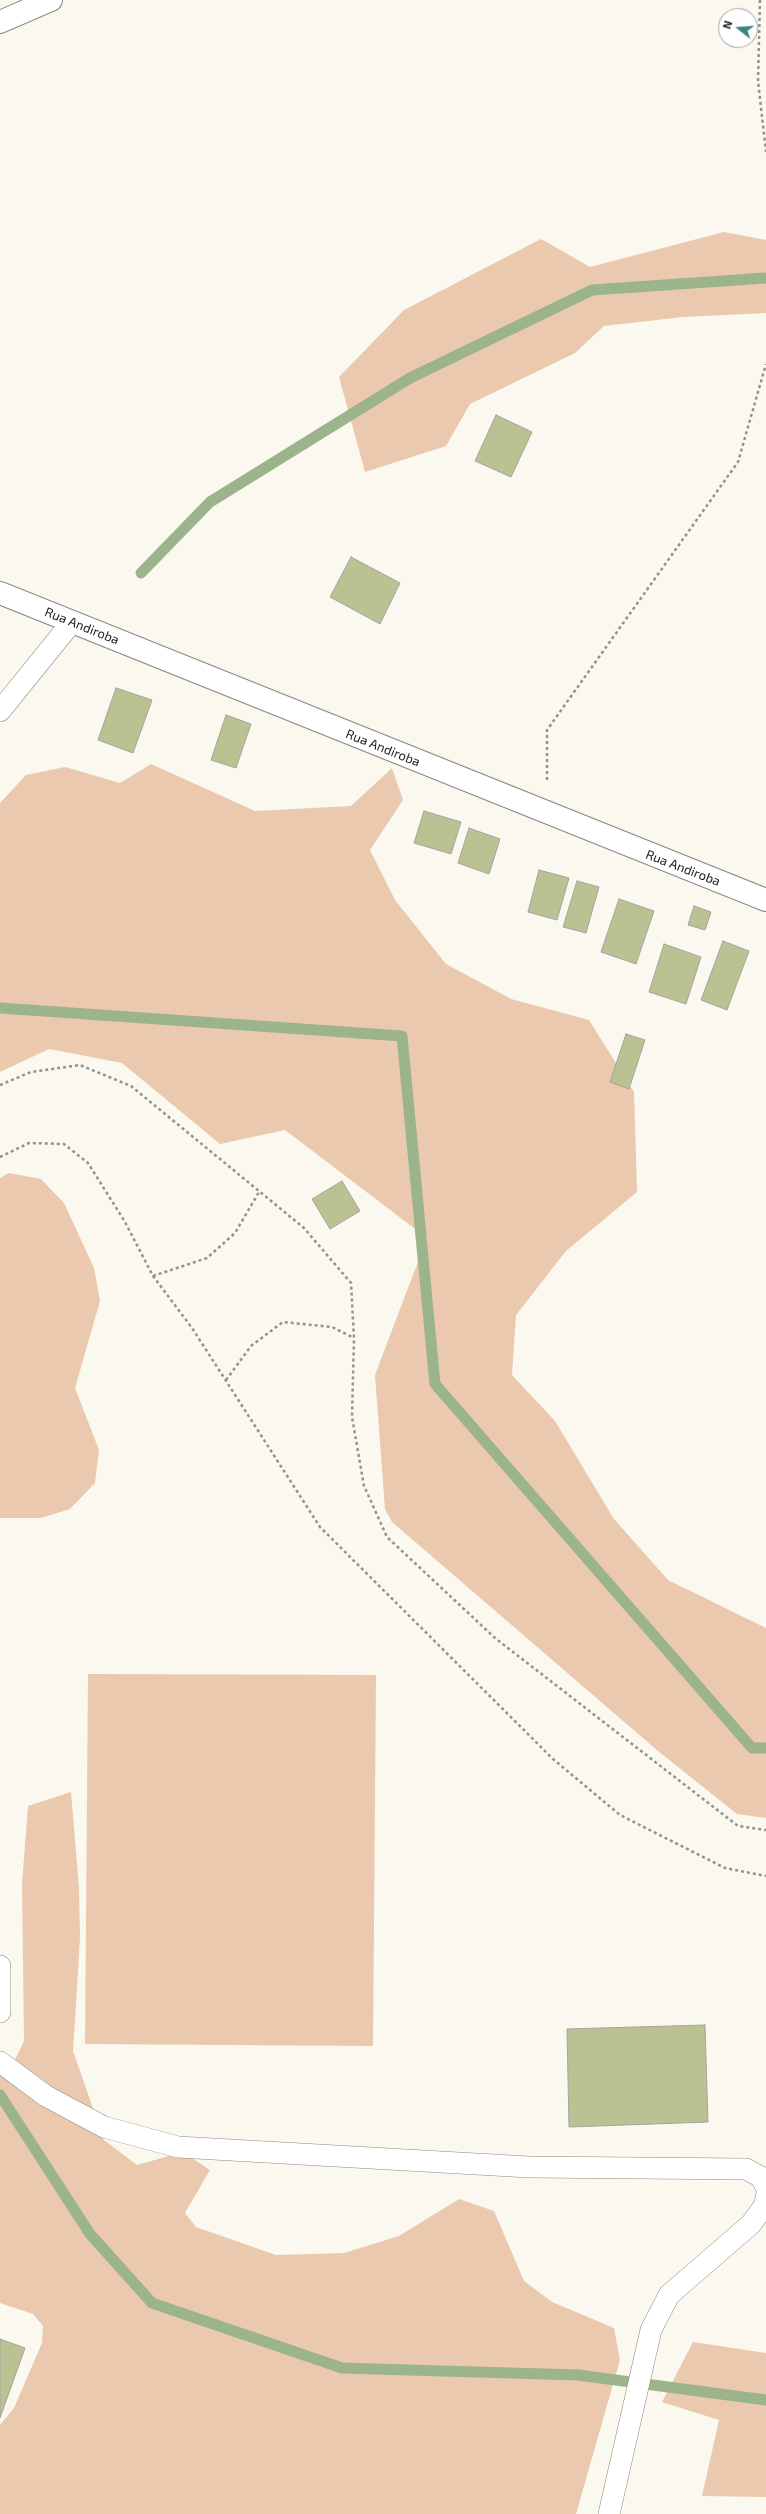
<!DOCTYPE html>
<html>
<head>
<meta charset="utf-8">
<style>
	body { margin:0 }
	#map { position:relative; width:766px; height:2514px; overflow:hidden; background:#faf8ef; font-family:"Exo 2",sans-serif }
	canvas { display:block }
	.north { position:absolute; left:718px; top:8px; width:40px; height:40px; box-sizing:border-box; background:#fff; border:1px solid #a4a4a3; border-radius:50%; rotate:287deg; font-size:11px; font-weight:700; line-height:16px; text-align:center; color:#1c1b18 }
	.north::after { content:''; display:block; margin:auto; width:14px; height:18px; background:#3e857f; clip-path:polygon(50% 0,100% 100%,50% 72%,0 100%) }
</style>
</head>
<body>
<div id="map">
<canvas width="766" height="2514"></canvas>
<div class="north">N</div>
</div>
<script>
const ctx = document.querySelector('canvas').getContext('2d');
ctx.lineJoin = 'round';
function fillPath(path, color) {
  ctx.fillStyle = color;
  ctx.fill(path, 'evenodd');
}
function toPath(rows) {
  const path = new Path2D();
  for (const r of rows) {
    path.moveTo(r[0], r[1]);
    for (let i = 2; i < r.length; i += 2) path.lineTo(r[i], r[i + 1]);
  }
  return path;
}
function trace(path, color, width, dash) {
  ctx.strokeStyle = color;
  ctx.lineWidth = width;
  ctx.lineCap = dash ? 'butt' : 'round';
  ctx.setLineDash(dash || []);
  ctx.stroke(path);
}
function label(font, color, halo, rows, align = 'center') {
  ctx.font = font + ' "Exo 2",sans-serif';
  ctx.lineWidth = 3.5;
  ctx.setLineDash([]);
  ctx.textBaseline = 'middle';
  ctx.strokeStyle = halo;
  ctx.fillStyle = color;
  for (const [text, x, y, turn = 0] of rows) {
    ctx.save();
    ctx.translate(x, y);
    ctx.rotate((+turn || 0) * Math.PI / 180);
    ctx.textAlign = isNaN(turn) ? turn : align;
    if (halo) ctx.strokeText(text, 0, 0);
    ctx.fillText(text, 0, 0);
    ctx.restore();
  }
}
const green = toPath([
	[724,232,766,240,766,313,683,317,604,326,575,353,470,404,446,446,365,472,339,377,404,310,541,239,590,267],
	[151,764,255,811,351,806,392,768,403,800,370,850,395,900,446,964,511,999,589,1020,634,1092,637,1192,566,1251,516,1315,512,1375,555,1421,614,1519,668,1580,766,1628,766,1818,737,1814,658,1751,392,1522,385,1509,375,1375,427,1238,285,1130,220,1144,122,1063,49,1049,0,1072,0,803,26,775,65,767,120,783],
	[9,1173,41,1179,64,1203,94,1268,100,1301,75,1388,99,1450,95,1483,70,1509,41,1518,0,1518,0,1178],
	[88,1674,376,1675,373,2046,85,2044],
	[71,1792,79,1888,80,1938,73,2051,104,2140,137,2165,183,2152,210,2170,185,2213,196,2227,276,2255,344,2253,399,2236,459,2199,494,2211,524,2281,552,2302,614,2328,620,2360,576,2514,0,2514,0,2425,14,2408,42,2343,43,2326,33,2314,0,2303,0,2074,12,2066,24,2041,22,1884,28,1806],
	[693,2342,766,2353,766,2497,702,2496,719,2420,662,2402]
]);
const stream = toPath([
	[141,573,210,502,410,378,592,290,766,278],
	[0,1008,402,1036,435,1384,752,1748,766,1748],
	[0,2095,90,2234,152,2303,342,2368,578,2375,766,2400]
]);
const building = toPath([
	[496,415,532,432,511,477,475,461,496,415],
	[351,557,400,583,380,624,330,597,351,557],
	[116,688,152,700,133,753,98,740,116,688],
	[226,715,251,724,236,768,211,760,226,715],
	[424,811,461,822,451,854,414,843,424,811],
	[469,828,500,839,489,874,458,863,469,828],
	[539,870,569,878,557,920,528,912,539,870],
	[577,881,599,887,586,933,563,927,577,881],
	[619,899,654,911,636,964,601,952,619,899],
	[694,906,711,912,705,930,688,925,694,906],
	[723,941,749,951,727,1010,701,1000,723,941],
	[664,944,701,957,686,1004,649,992,664,944],
	[626,1034,645,1040,629,1089,610,1082,626,1034],
	[342,1181,360,1211,330,1229,312,1199,342,1181],
	[705,2025,708,2122,569,2127,567,2029,705,2025],
	[0,2339,25,2348,0,2418,0,2339]
]);
const path = toPath([
	[760,0,758,81,766,152],
	[547,780,547,730,738,462,766,364],
	[0,1085,31,1072,80,1065,131,1086,304,1228,351,1283,354,1338,352,1417,364,1486,387,1537,495,1638,738,1826,766,1830],
	[0,1157,29,1143,64,1144,88,1163,125,1222,153,1276,192,1328,320,1527,553,1759,620,1815,725,1868,766,1876],
	[153,1276,207,1258,235,1233,259,1192],
	[226,1380,251,1346,283,1322,332,1327,354,1338]
]);
const service = toPath([
	[0,711,72,622],
	[0,1966,0,2012],
	[0,2062,46,2096,104,2127,178,2147,529,2167,746,2169,761,2177,766,2187],
	[609,2514,651,2330,669,2295,751,2224,765,2205,766,2198]
]);
const minor = toPath([
	[0,22,51,0],
	[0,593,766,900]
]);
const streetNames = [
	["Rua Andiroba",82,626,22],
	["Rua Andiroba",383,748,22],
	["Rua Andiroba",683,868,21]
];
fillPath(green, '#eac9af');
trace(stream, '#9cb48c', 11);
fillPath(building, '#bac193');
trace(building, '#a4a59d', 1);
trace(service, '#8c8a82', 22);
trace(minor, '#8c8a82', 24);
trace(path, '#93928c', 2.5, [3, 3]);
trace(service, '#fff', 21);
trace(minor, '#fff', 22);
label('13px', '#1c1b18', '#fff', streetNames);
</script>
</body>
</html>
